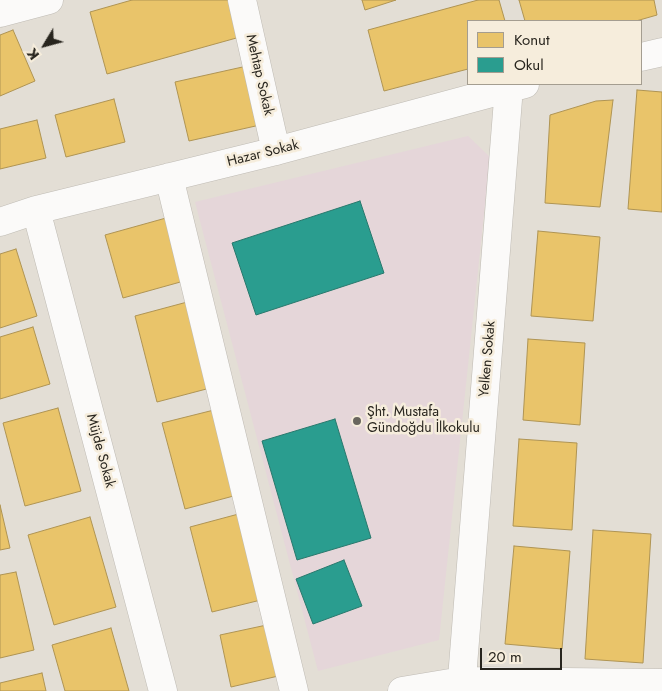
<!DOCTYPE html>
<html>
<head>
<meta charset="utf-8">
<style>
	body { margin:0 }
	#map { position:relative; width:662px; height:691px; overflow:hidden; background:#e3ded5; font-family:Jost,sans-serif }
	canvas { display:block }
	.legend { position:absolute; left:467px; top:20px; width:175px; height:65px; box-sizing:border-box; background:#f6eddc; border:1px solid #a49d90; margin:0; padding:6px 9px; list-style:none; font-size:15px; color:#28251e }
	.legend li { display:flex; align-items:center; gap:10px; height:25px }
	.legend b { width:25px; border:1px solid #a49d90 }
	.north { position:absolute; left:20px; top:20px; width:50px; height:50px; -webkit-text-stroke:4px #f6eddc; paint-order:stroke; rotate:233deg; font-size:14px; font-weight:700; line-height:20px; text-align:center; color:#28251e }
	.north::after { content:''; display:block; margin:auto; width:18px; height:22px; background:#28251e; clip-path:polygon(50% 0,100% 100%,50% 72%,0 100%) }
	.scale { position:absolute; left:480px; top:648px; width:82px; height:22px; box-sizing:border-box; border:2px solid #28251e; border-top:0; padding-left:6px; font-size:15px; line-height:18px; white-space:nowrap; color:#28251e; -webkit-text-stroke:4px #f6eddc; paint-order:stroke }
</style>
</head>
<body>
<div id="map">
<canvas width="662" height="691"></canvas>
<ul class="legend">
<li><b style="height:14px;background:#e9c46a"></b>Konut</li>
<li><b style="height:14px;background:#2a9d8f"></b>Okul</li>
</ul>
<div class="north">K</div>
<div class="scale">20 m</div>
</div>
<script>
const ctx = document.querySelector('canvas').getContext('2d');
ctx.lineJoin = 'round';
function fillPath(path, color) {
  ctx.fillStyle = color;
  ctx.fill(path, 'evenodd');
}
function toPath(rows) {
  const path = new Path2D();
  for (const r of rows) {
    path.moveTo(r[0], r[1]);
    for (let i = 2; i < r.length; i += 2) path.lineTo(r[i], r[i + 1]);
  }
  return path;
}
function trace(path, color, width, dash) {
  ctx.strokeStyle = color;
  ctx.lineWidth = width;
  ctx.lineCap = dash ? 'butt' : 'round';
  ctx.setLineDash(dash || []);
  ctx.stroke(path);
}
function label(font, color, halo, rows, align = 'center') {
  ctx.font = font + ' Jost,sans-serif';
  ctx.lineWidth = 5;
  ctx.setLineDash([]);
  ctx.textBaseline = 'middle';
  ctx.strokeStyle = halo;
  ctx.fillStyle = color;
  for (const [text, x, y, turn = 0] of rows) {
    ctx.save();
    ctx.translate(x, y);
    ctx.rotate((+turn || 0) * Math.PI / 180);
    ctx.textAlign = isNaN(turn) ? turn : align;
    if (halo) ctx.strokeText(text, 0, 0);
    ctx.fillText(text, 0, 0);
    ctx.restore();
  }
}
const education = toPath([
	[468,136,490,157,439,640,318,671,195,202]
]);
const homes = toPath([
	[132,0,229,0,240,37,107,74,90,12,132,0],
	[362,0,396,0,365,10,362,0],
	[478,0,499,0,505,21,468,21,468,69,384,91,368,30,478,0],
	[519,0,654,0,657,15,636,21,525,21,519,0],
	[13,30,35,81,0,96,0,35,13,30],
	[247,66,260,125,189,141,175,82,247,66],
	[637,90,662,92,662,212,628,209,637,90],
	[114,99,125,142,66,157,55,115,114,99],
	[613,100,600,207,545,203,550,115,596,101,613,100],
	[37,120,46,158,0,169,0,129,37,120],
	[166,218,184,281,123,298,105,235,166,218],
	[538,231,600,237,593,321,531,316,538,231],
	[16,249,37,316,0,328,0,254,16,249],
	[191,301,214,387,157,402,135,316,191,301],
	[33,327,50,384,0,399,0,337,33,327],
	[528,339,585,343,580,425,523,420,528,339],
	[58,408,81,491,25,506,3,423,58,408],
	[218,409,241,494,185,509,162,423,218,409],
	[519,439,577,443,572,530,513,526,519,439],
	[0,505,10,548,0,550,0,505],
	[246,512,269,598,212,612,190,527,246,512],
	[90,517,116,607,54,625,28,535,90,517],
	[593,530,651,534,643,663,585,659,593,530],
	[514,546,570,551,562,649,505,644,514,546],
	[16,572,34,650,0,658,0,575,16,572],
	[276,623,287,674,231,687,220,635,276,623],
	[111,628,129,691,65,691,52,645,111,628],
	[42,673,46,691,0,691,0,683,42,673]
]);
const schools = toPath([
	[360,201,384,273,256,315,232,243,360,201],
	[335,419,371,538,297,560,262,441,335,419],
	[344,560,362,606,313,624,296,579,344,560]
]);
const minor = toPath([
	[242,0,276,151],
	[0,13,49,0],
	[641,57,662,52],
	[169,177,294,691],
	[36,210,163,691],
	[0,222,36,210,276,151,525,84],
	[402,691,462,681,662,683],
	[461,691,509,87]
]);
const markers = [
	[357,421,5,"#69665e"]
];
const streetNames = [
	["Mehtap Sokak",259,75,77],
	["Hazar Sokak",263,154,-14],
	["Yelken Sokak",488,359,-85],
	["Müjde Sokak",100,451,75]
];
const poiNames = [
	["Şht. Mustafa",367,413],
	["Gündoğdu İlkokulu",367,429]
];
fillPath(education, '#e5d6d9');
fillPath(homes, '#e9c46a');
trace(homes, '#af9453', 1);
fillPath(schools, '#2a9d8f');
trace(schools, '#29796d', 1);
trace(minor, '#bfbbb4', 29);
trace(minor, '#fbfaf9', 28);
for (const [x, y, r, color] of markers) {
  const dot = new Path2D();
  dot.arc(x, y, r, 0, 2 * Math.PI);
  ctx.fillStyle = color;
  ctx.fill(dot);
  trace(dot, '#f6eddc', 2);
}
label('14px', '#28251e', '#f6eddc', streetNames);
label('14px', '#28251e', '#f6eddc', poiNames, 'left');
</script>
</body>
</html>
